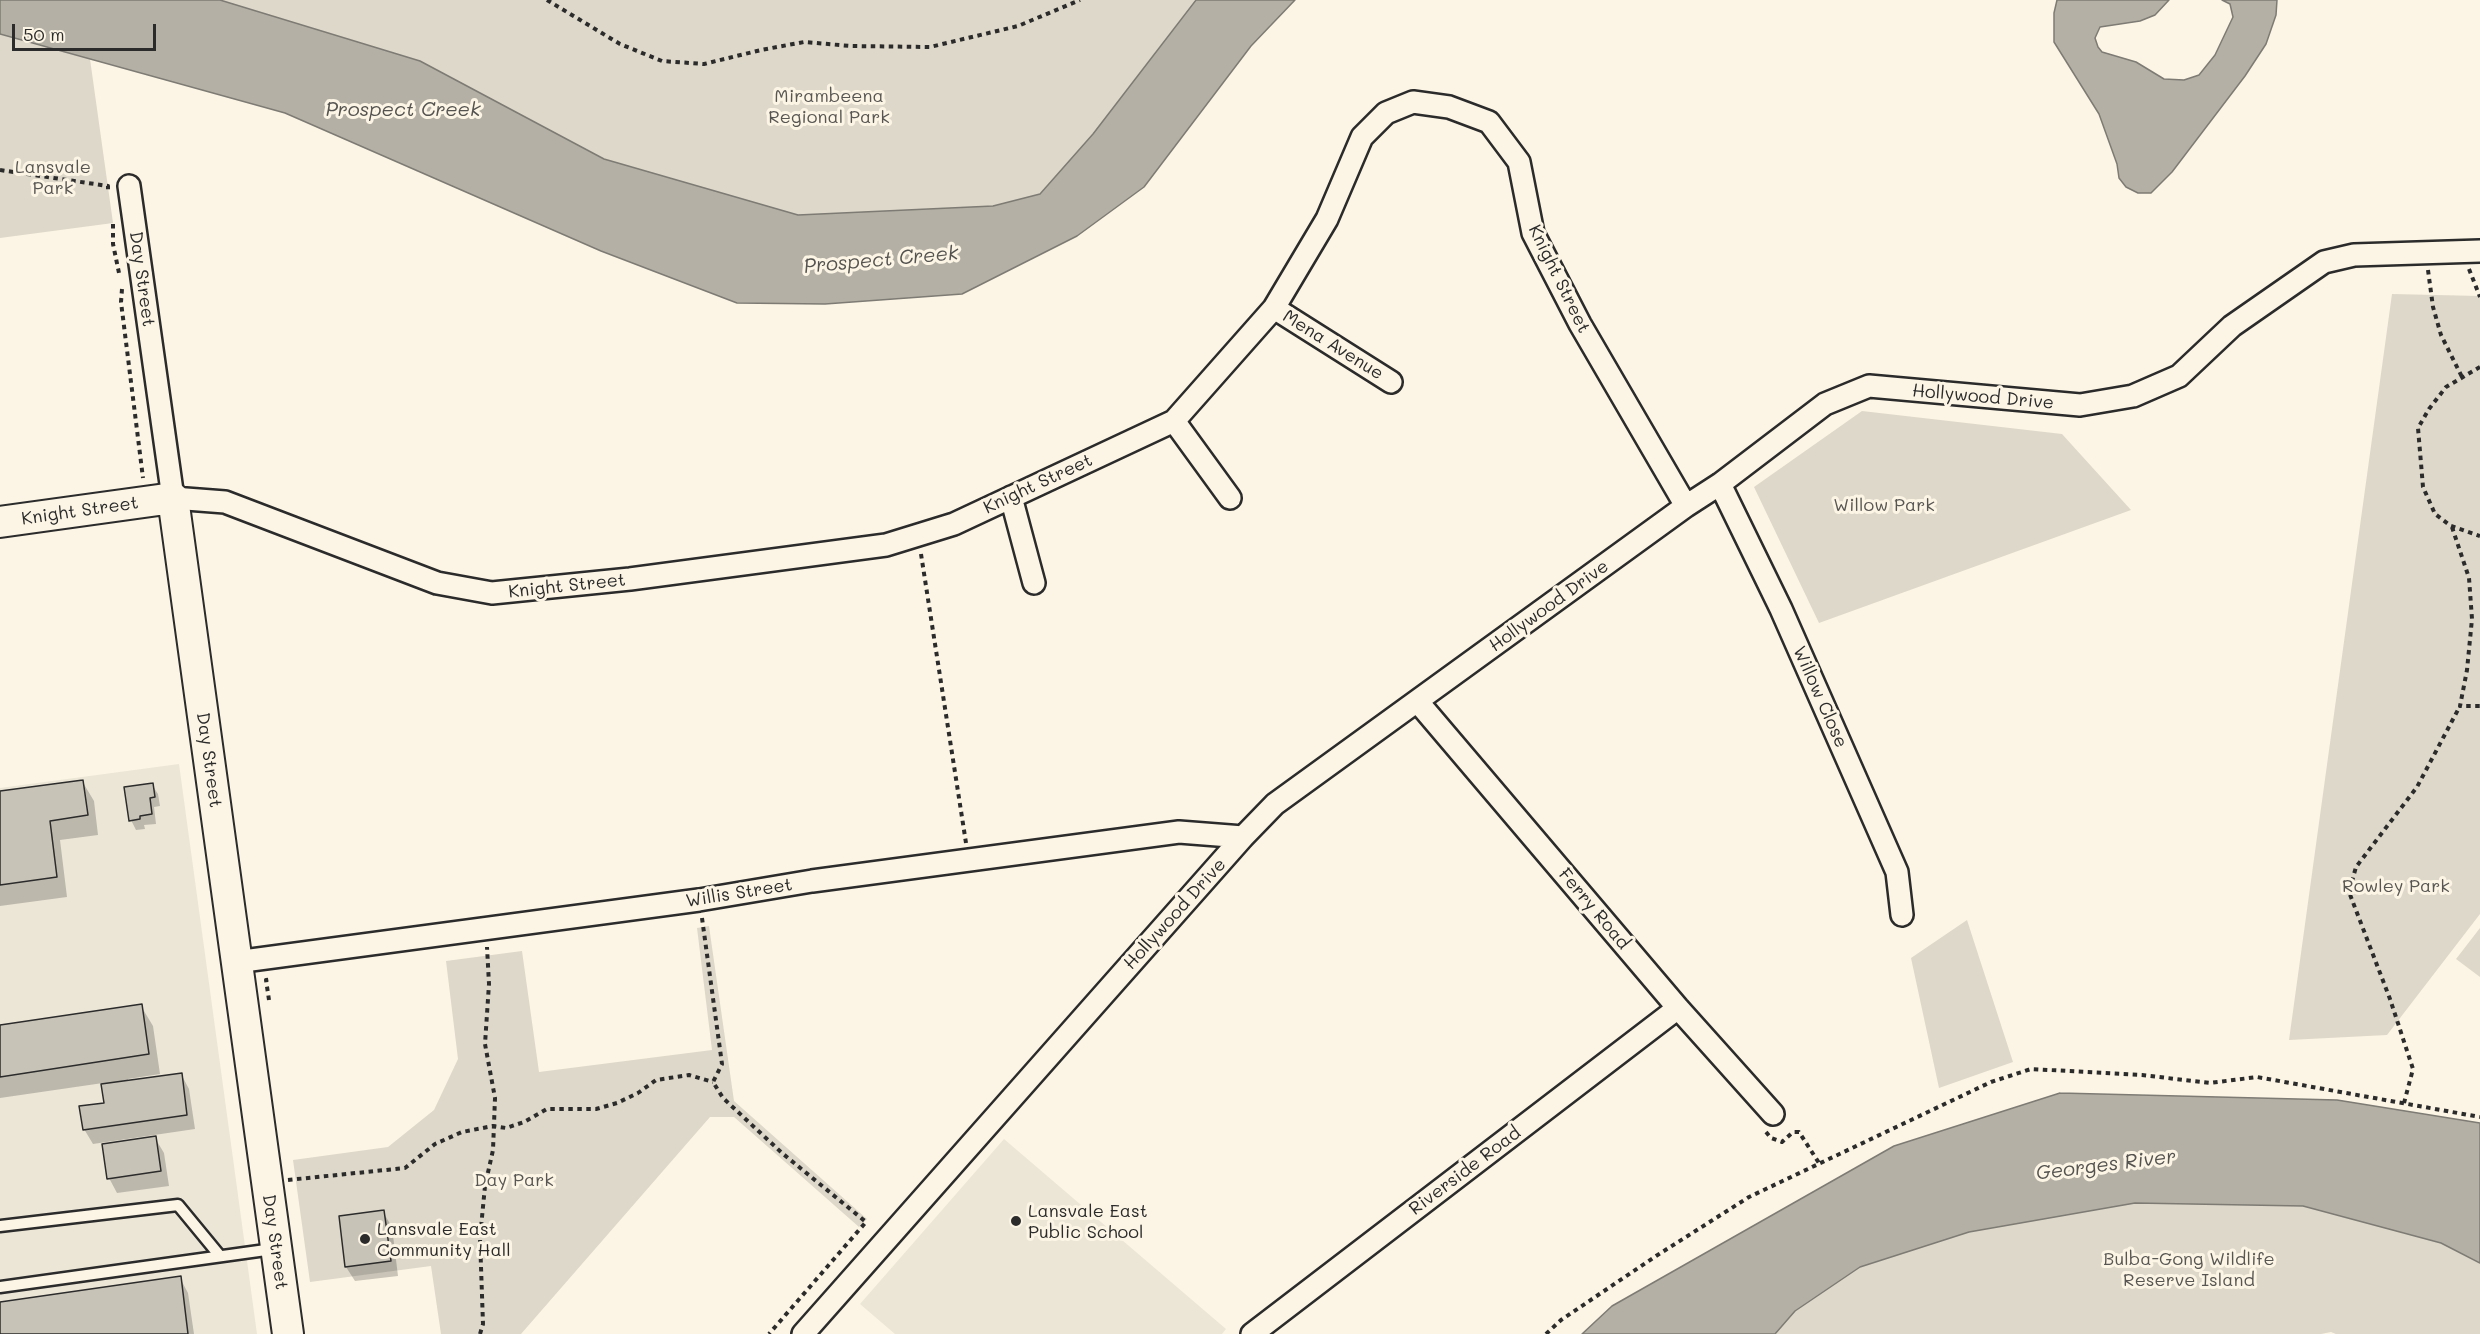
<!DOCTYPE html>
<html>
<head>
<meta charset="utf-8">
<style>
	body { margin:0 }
	#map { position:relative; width:2480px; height:1334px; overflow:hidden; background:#fcf5e5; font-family:Mali,sans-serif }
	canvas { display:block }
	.scale { position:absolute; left:12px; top:24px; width:144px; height:27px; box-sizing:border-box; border:3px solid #2b2b2b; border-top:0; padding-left:8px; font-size:18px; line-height:21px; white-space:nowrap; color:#2b2b2b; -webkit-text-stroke:4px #fcf5e5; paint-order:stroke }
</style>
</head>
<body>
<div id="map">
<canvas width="2480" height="1334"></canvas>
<div class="scale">50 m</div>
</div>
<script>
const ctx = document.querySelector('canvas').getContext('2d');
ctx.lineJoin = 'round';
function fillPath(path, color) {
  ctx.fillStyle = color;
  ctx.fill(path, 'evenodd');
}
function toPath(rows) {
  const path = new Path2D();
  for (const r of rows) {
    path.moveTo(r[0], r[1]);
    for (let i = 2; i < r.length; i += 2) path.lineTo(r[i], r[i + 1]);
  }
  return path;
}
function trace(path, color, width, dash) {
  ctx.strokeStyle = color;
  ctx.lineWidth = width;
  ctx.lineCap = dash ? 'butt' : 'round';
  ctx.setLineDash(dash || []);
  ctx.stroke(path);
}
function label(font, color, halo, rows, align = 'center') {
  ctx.font = font + ' Mali,sans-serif';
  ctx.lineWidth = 6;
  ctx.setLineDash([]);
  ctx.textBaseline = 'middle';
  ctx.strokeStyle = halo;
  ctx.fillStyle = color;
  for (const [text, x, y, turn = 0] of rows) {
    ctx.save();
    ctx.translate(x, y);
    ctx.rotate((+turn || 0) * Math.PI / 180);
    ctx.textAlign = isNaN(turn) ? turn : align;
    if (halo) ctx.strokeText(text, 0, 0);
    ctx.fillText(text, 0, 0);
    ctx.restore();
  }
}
const built = toPath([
	[179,764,257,1334,0,1334,0,788],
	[1004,1139,1226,1329,1222,1334,895,1334,860,1304]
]);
const green = toPath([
	[220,0,1195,0,1093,134,1040,194,993,206,798,215,604,159,420,61],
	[0,34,90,59,113,223,0,238],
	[2392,294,2480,296,2480,914,2387,1035,2289,1040],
	[1862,411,2062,434,2131,510,1819,623,1754,487],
	[1967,920,2013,1062,1939,1088,1911,958],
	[709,926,734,1101,867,1219,859,1227,734,1117,710,1117,521,1334,441,1334,431,1266,310,1282,293,1160,388,1147,434,1110,458,1059,446,961,522,951,539,1072,712,1050,697,928],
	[2480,928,2480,977,2456,959],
	[2135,1203,2303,1206,2441,1243,2480,1263,2480,1334,2336,1334,2331,1332,2321,1334,1775,1334,1795,1311,1860,1267,1969,1232]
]);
const water = toPath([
	[0,0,220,0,420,61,604,159,798,215,993,206,1040,194,1093,134,1196,0,1295,0,1251,46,1144,187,1077,236,962,294,825,304,737,303,601,251,285,113,0,34,0,0],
	[2057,0,2169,0,2155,15,2140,21,2100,27,2095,38,2098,47,2102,52,2136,62,2164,79,2184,80,2199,75,2215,55,2233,17,2230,4,2222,0,2277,0,2276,15,2266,44,2245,76,2172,172,2151,193,2138,193,2126,187,2119,178,2117,164,2099,114,2054,42,2054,13,2057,0],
	[2060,1093,2337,1100,2480,1123,2480,1263,2441,1243,2303,1206,2135,1203,1969,1232,1860,1267,1795,1311,1775,1334,1582,1334,1612,1306,1894,1146,2060,1093]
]);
const shadow = toPath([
	[82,781,94,801,98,835,60,840,67,897,0,906,0,793],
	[152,785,158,794,160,806,154,807,156,824,144,825,145,829,136,830,131,820],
	[141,1006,153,1026,160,1074,128,1079,128,1082,181,1074,189,1089,195,1129,93,1144,84,1129,106,1104,103,1083,0,1098,0,1027],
	[155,1138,164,1153,169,1186,117,1193,109,1178],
	[383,1212,392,1227,398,1276,355,1281,346,1267],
	[180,1278,188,1293,194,1334,0,1334,0,1303]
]);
const building = toPath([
	[83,780,88,815,50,821,57,877,0,885,0,791,83,780],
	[153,783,155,797,150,798,152,814,140,816,140,819,129,821,124,787,153,783],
	[142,1004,149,1054,0,1077,0,1025,142,1004],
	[182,1073,187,1115,83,1130,79,1106,104,1103,101,1084,182,1073],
	[156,1136,161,1171,107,1179,102,1144,156,1136],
	[384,1210,391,1261,345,1267,339,1216,384,1210],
	[181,1276,188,1334,0,1334,0,1302,181,1276]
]);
const path = toPath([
	[547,0,620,44,662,61,704,64,761,50,804,42,851,46,930,47,1018,26,1080,0],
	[0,170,108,186,108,190],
	[113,224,113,244,119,273],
	[2469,269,2480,297],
	[2428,270,2433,307,2441,335,2462,377],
	[122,289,121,302,143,478],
	[2480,367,2446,387,2429,409,2418,428,2423,487,2435,514,2451,526,2480,536],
	[2452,527,2469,578,2472,619,2467,670,2460,706,2480,706],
	[921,554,966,843],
	[702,918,722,1064,713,1082,723,1098,782,1153,866,1222,769,1334],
	[269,1000,266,980,272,979],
	[2404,1103,2413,1069,2390,999,2349,892,2356,867,2417,787,2460,706],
	[1766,1132,1771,1138,1782,1142,1793,1132,1799,1132,1819,1163],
	[288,1180,405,1168,435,1144,462,1132,493,1126,506,1128,524,1122,547,1109,596,1109,617,1103,638,1093,656,1080,689,1075,713,1082],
	[480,1334,483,1324,480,1238,485,1186,493,1150,495,1098,485,1044,489,984,487,947],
	[1546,1334,1561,1320,1656,1256,1749,1197,1991,1082,2031,1069,2142,1075,2210,1083,2257,1077,2480,1117]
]);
const lane = toPath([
	[0,1226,178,1205,220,1256],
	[0,1287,273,1249]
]);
const street = toPath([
	[129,186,173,498,225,502,437,583,492,593,630,579,886,545,954,524,1174,421,1274,308,1327,219,1362,137,1386,113,1413,102,1449,107,1489,122,1519,162,1533,233,1580,324,1686,506],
	[1274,308,1391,382],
	[1174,421,1230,498],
	[1720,484,1781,609,1897,872,1902,915],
	[1011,497,1034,583],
	[1418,702,1678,1008,1773,1114],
	[236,962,699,900,812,881,1179,832,1243,837],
	[803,1334,1243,837,1275,804,1686,506,1720,484,1825,404,1869,386,2080,405,2133,396,2179,376,2232,326,2324,262,2354,255,2480,251],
	[1252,1334,1678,1008]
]);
const secondary = toPath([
	[0,522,173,498,288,1334]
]);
const markers = [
	[1016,1221,6,"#2b2b2b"],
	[365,1239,6,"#2b2b2b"]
];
const parkNames = [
	["Mirambeena",829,96],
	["Regional Park",829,117],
	["Lansvale",53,167],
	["Park",53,188],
	["Willow Park",1884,505],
	["Rowley Park",2396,886],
	["Day Park",514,1180],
	["Bulba-Gong Wildlife",2189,1259],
	["Reserve Island",2189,1280]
];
const streetNames = [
	["Day Street",142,279,82],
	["Knight Street",1559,279,64],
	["Mena Avenue",1333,345,32],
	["Hollywood Drive",1983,397,5],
	["Knight Street",1038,484,-25],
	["Knight Street",80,511,-8],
	["Knight Street",567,586,-6],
	["Hollywood Drive",1549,606,-36],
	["Willow Close",1820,697,66],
	["Day Street",209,760,82],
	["Willis Street",739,893,-9],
	["Ferry Road",1594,909,50],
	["Hollywood Drive",1175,914,-48],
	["Riverside Road",1465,1171,-37],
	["Day Street",275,1242,82]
];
const poiNames = [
	["Lansvale East",1028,1211],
	["Public School",1028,1232],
	["Lansvale East",377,1229],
	["Community Hall",377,1250]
];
const waterNames = [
	["Prospect Creek",403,110],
	["Prospect Creek",881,260,-5],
	["Georges River",2106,1165,-7]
];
fillPath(built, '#ece6d7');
fillPath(green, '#ded8ca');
fillPath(water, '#b4b0a5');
trace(water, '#7d7b74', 1.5);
fillPath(shadow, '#0003');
fillPath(building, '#c8c3b7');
trace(building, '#2b2b2b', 1.5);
trace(lane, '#2b2b2b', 15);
trace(street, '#2b2b2b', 26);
trace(secondary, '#2b2b2b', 34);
trace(path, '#2b2b2b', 4, [4.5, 4.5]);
trace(lane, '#fcf5e5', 10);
trace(street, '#fcf5e5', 21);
trace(secondary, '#fcf5e5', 30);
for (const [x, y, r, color] of markers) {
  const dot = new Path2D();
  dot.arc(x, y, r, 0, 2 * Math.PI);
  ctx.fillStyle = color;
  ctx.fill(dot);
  trace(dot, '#fcf5e5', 2);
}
label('18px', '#585653', '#fcf5e5', parkNames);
label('18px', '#2b2b2b', '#fcf5e5', streetNames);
label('18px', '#2b2b2b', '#fcf5e5', poiNames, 'left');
label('italic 20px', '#545350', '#fcf5e5', waterNames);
</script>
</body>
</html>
